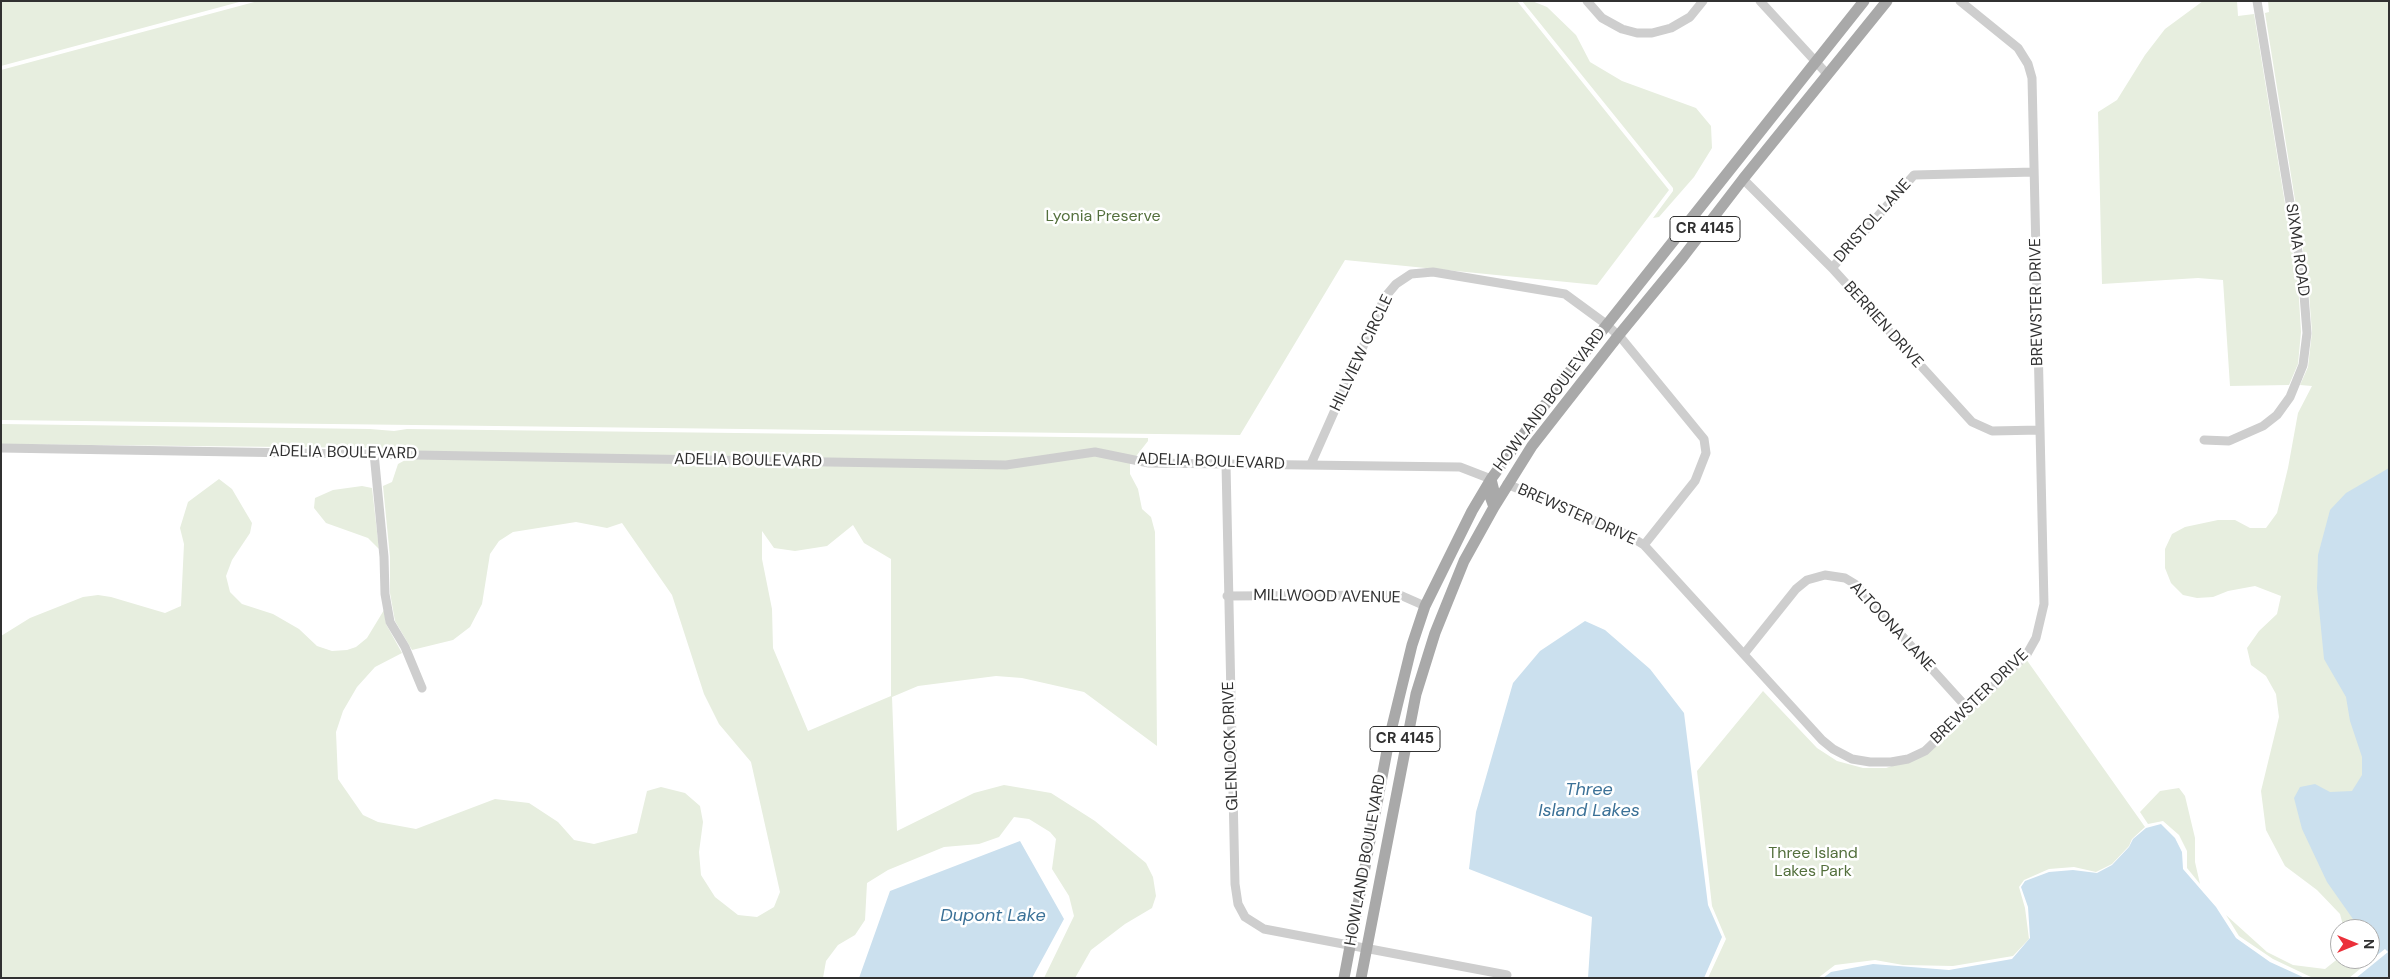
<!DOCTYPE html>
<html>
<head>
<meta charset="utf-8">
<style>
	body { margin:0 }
	#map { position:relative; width:2390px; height:979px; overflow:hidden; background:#fff; font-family:"DM Sans",sans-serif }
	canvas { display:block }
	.frame { position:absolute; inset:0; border:2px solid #313131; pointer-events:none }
	.north { position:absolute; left:2330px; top:919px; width:50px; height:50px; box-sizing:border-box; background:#fff; border:1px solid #adadad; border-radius:50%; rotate:90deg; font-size:14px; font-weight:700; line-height:20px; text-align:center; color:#313131 }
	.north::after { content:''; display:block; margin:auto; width:18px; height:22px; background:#eb303a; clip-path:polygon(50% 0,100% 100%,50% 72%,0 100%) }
</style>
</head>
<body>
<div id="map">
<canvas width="2390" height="979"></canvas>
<div class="frame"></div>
<div class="north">N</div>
</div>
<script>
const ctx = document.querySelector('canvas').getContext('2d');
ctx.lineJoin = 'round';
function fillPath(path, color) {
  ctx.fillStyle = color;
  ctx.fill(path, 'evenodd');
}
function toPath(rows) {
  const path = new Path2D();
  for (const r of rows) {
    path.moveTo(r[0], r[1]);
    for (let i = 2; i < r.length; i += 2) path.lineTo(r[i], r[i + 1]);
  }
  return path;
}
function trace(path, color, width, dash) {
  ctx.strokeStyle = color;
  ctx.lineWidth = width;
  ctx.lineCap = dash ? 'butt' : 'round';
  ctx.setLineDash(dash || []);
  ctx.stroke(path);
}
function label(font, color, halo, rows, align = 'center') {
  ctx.font = font + ' "DM Sans",sans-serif';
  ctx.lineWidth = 5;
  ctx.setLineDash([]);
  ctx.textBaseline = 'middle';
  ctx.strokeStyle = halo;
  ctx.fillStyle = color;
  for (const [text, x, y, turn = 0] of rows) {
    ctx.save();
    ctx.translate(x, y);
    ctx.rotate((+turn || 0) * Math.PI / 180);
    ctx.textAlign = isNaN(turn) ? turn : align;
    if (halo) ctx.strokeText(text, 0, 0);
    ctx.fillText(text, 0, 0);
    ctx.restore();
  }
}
const green = toPath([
	[1,1,243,1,1,66],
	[258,1,1517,1,1669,190,1597,285,1345,260,1240,435,1,420,1,70],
	[1522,1,1532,1,1547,7,1576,35,1590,62,1622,81,1696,108,1711,126,1712,148,1694,177,1659,217,1653,218,1673,191,1673,188],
	[2203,1,2237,1,2238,16,2254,14,2298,283,2301,332,2298,364,2289,385,2230,386,2223,280,2198,278,2102,284,2098,112,2117,100,2145,55,2165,29],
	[2268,1,2389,1,2389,511,2370,646,2358,925,2360,929,2344,929,2340,914,2317,890,2285,866,2266,830,2261,791,2279,717,2276,694,2266,676,2251,665,2247,648,2259,631,2277,614,2281,596,2255,586,2228,591,2213,597,2197,598,2183,595,2171,583,2165,568,2165,549,2172,534,2185,527,2218,520,2235,520,2250,528,2266,528,2277,513,2288,468,2298,413,2312,386,2300,385,2308,367,2312,332,2308,281,2265,13,2269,12],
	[1,424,370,429,394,431,407,429,1148,438,1148,441,1130,464,1130,474,1138,489,1142,509,1151,517,1155,532,1157,746,1084,692,1022,678,996,676,918,686,892,697,897,831,974,793,1004,785,1051,793,1095,821,1146,863,1153,877,1156,896,1152,908,1125,924,1091,950,1075,978,1044,978,1074,916,1069,896,1052,869,1056,839,1050,832,1029,819,1014,817,999,837,979,844,944,847,888,870,867,883,865,920,855,935,838,945,826,961,823,978,1,978,1,636,30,618,83,597,98,595,111,597,165,613,181,606,184,544,180,528,188,502,219,479,232,489,252,523,250,533,232,560,226,576,230,592,242,604,273,614,299,629,317,646,332,651,347,650,356,647,367,638,384,610,386,624,402,653,375,667,357,687,343,711,336,732,338,779,363,815,378,822,416,829,495,799,529,803,558,822,574,840,594,844,637,833,647,791,661,787,685,793,700,806,703,822,699,852,701,875,715,897,738,915,757,917,774,907,780,892,751,762,719,724,704,694,672,595,622,523,607,528,576,522,513,532,499,541,490,554,482,604,470,627,453,640,412,650,395,621,390,593,390,557,383,486,392,482,398,464,409,458,380,456,379,448,1,444],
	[853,525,864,543,891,559,891,696,808,731,773,648,772,609,762,559,762,531,774,548,795,551,827,546],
	[362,486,372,488,379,549,368,538,326,523,314,508,315,498,333,490],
	[2026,659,2145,827,2132,839,2129,846,2112,864,2096,872,2074,867,2049,869,2024,880,2019,887,2025,908,2029,939,2013,956,1953,966,1903,965,1875,960,1835,965,1818,978,1708,978,1726,939,1712,906,1697,771,1763,691,1817,748,1837,761,1863,768,1886,768,1907,761],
	[2179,788,2185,796,2195,838,2195,862,2200,884,2187,868,2187,851,2179,835,2163,821,2148,824,2140,812,2160,791],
	[2226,915,2267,952,2293,965,2325,969,2340,957,2340,959,2370,959,2370,947,2376,956,2349,978,2313,978,2273,959,2239,936]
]);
const water = toPath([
	[2389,468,2389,978,2356,978,2388,952,2385,949,2376,956,2370,947,2370,929,2360,929,2327,882,2302,829,2294,798,2300,787,2315,784,2330,792,2352,791,2362,775,2362,757,2350,721,2346,697,2324,659,2317,588,2318,555,2330,510,2346,493],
	[1585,621,1605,630,1650,669,1684,713,1708,905,1722,937,1704,978,1588,978,1592,917,1469,869,1476,812,1513,683,1540,651],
	[2161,824,2175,838,2182,852,2183,869,2216,907,2236,938,2270,962,2305,978,1823,978,1831,972,1873,964,1949,970,2012,959,2030,938,2028,907,2021,887,2025,881,2049,872,2073,870,2097,873,2112,865,2129,847,2133,839,2146,828],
	[1020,841,1064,919,1032,978,859,978,890,891]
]);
const minor = toPath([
	[1587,1,1602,18,1622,29,1637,33,1652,33,1671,28,1690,17,1703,1],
	[1760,1,1828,75],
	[1743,179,1832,268,1972,422,1992,431,2040,430],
	[1832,268,1914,175,2034,172],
	[2204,440,2229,441,2263,426,2277,415,2290,397,2303,365,2307,333,2303,282,2257,1],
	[1,448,1006,465,1095,452,1149,463,1460,467,1491,479],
	[374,453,384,557,385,594,390,622,405,647,422,688],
	[1226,464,1235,884,1238,904,1245,917,1264,929,1507,975],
	[1311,464,1385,297,1396,284,1411,274,1433,272,1565,294,1606,324,1622,339,1704,439,1706,453,1695,481,1644,545],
	[1507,484,1628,535,1644,545,1822,740,1833,749,1852,759,1870,762,1891,762,1908,759,1925,751,2027,654,2036,638,2044,604,2032,78,2028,64,2018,48,1960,1],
	[1227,596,1400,595,1425,606],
	[1744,654,1796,589,1807,580,1825,575,1845,578,1855,584,1969,710]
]);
const major = toPath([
	[1491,479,1494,491,1490,496,1494,507],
	[1344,978,1390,735,1412,645,1425,606,1472,511,1491,479,1563,380,1864,1],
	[1361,978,1416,694,1435,633,1464,561,1494,507,1532,446,1618,336,1683,257,1743,179,1887,1]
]);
const shields = [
	[1705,229,70],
	[1405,739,70]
];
const shieldNames = [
	["CR 4145",1705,229],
	["CR 4145",1405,739]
];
const parkNames = [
	["Lyonia Preserve",1103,217],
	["Three Island",1813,854],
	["Lakes Park",1813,872]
];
const streetNames = [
	["DRISTOL LANE",1873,221,-48],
	["SIXMA ROAD",2297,250,82],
	["BREWSTER DRIVE",2037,302,-91],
	["BERRIEN DRIVE",1883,325,48],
	["HILLVIEW CIRCLE",1362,353,-65],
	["HOWLAND BOULEVARD",1550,400,-53],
	["ADELIA BOULEVARD",343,453,1],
	["ADELIA BOULEVARD",748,461,1],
	["ADELIA BOULEVARD",1211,462,2],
	["BREWSTER DRIVE",1577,515,24],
	["MILLWOOD AVENUE",1327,597,1],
	["ALTOONA LANE",1892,627,47],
	["BREWSTER DRIVE",1980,697,-44],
	["GLENLOCK DRIVE",1231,746,-92],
	["HOWLAND BOULEVARD",1366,860,-80]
];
const waterNames = [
	["Three",1589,790],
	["Island Lakes",1589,811],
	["Dupont Lake",993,916]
];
fillPath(green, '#e7eedf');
fillPath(water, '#cbe0ee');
trace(minor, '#cecece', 9);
trace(major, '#a9a9a9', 11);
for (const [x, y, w] of shields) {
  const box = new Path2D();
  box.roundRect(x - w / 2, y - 12.5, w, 25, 4);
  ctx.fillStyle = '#fff';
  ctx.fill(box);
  trace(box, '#313131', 1);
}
label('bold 15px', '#313131', null, shieldNames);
label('16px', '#536f3c', '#fff', parkNames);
label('16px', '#313131', '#fff', streetNames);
label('italic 18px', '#3b7197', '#fff', waterNames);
</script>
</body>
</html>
